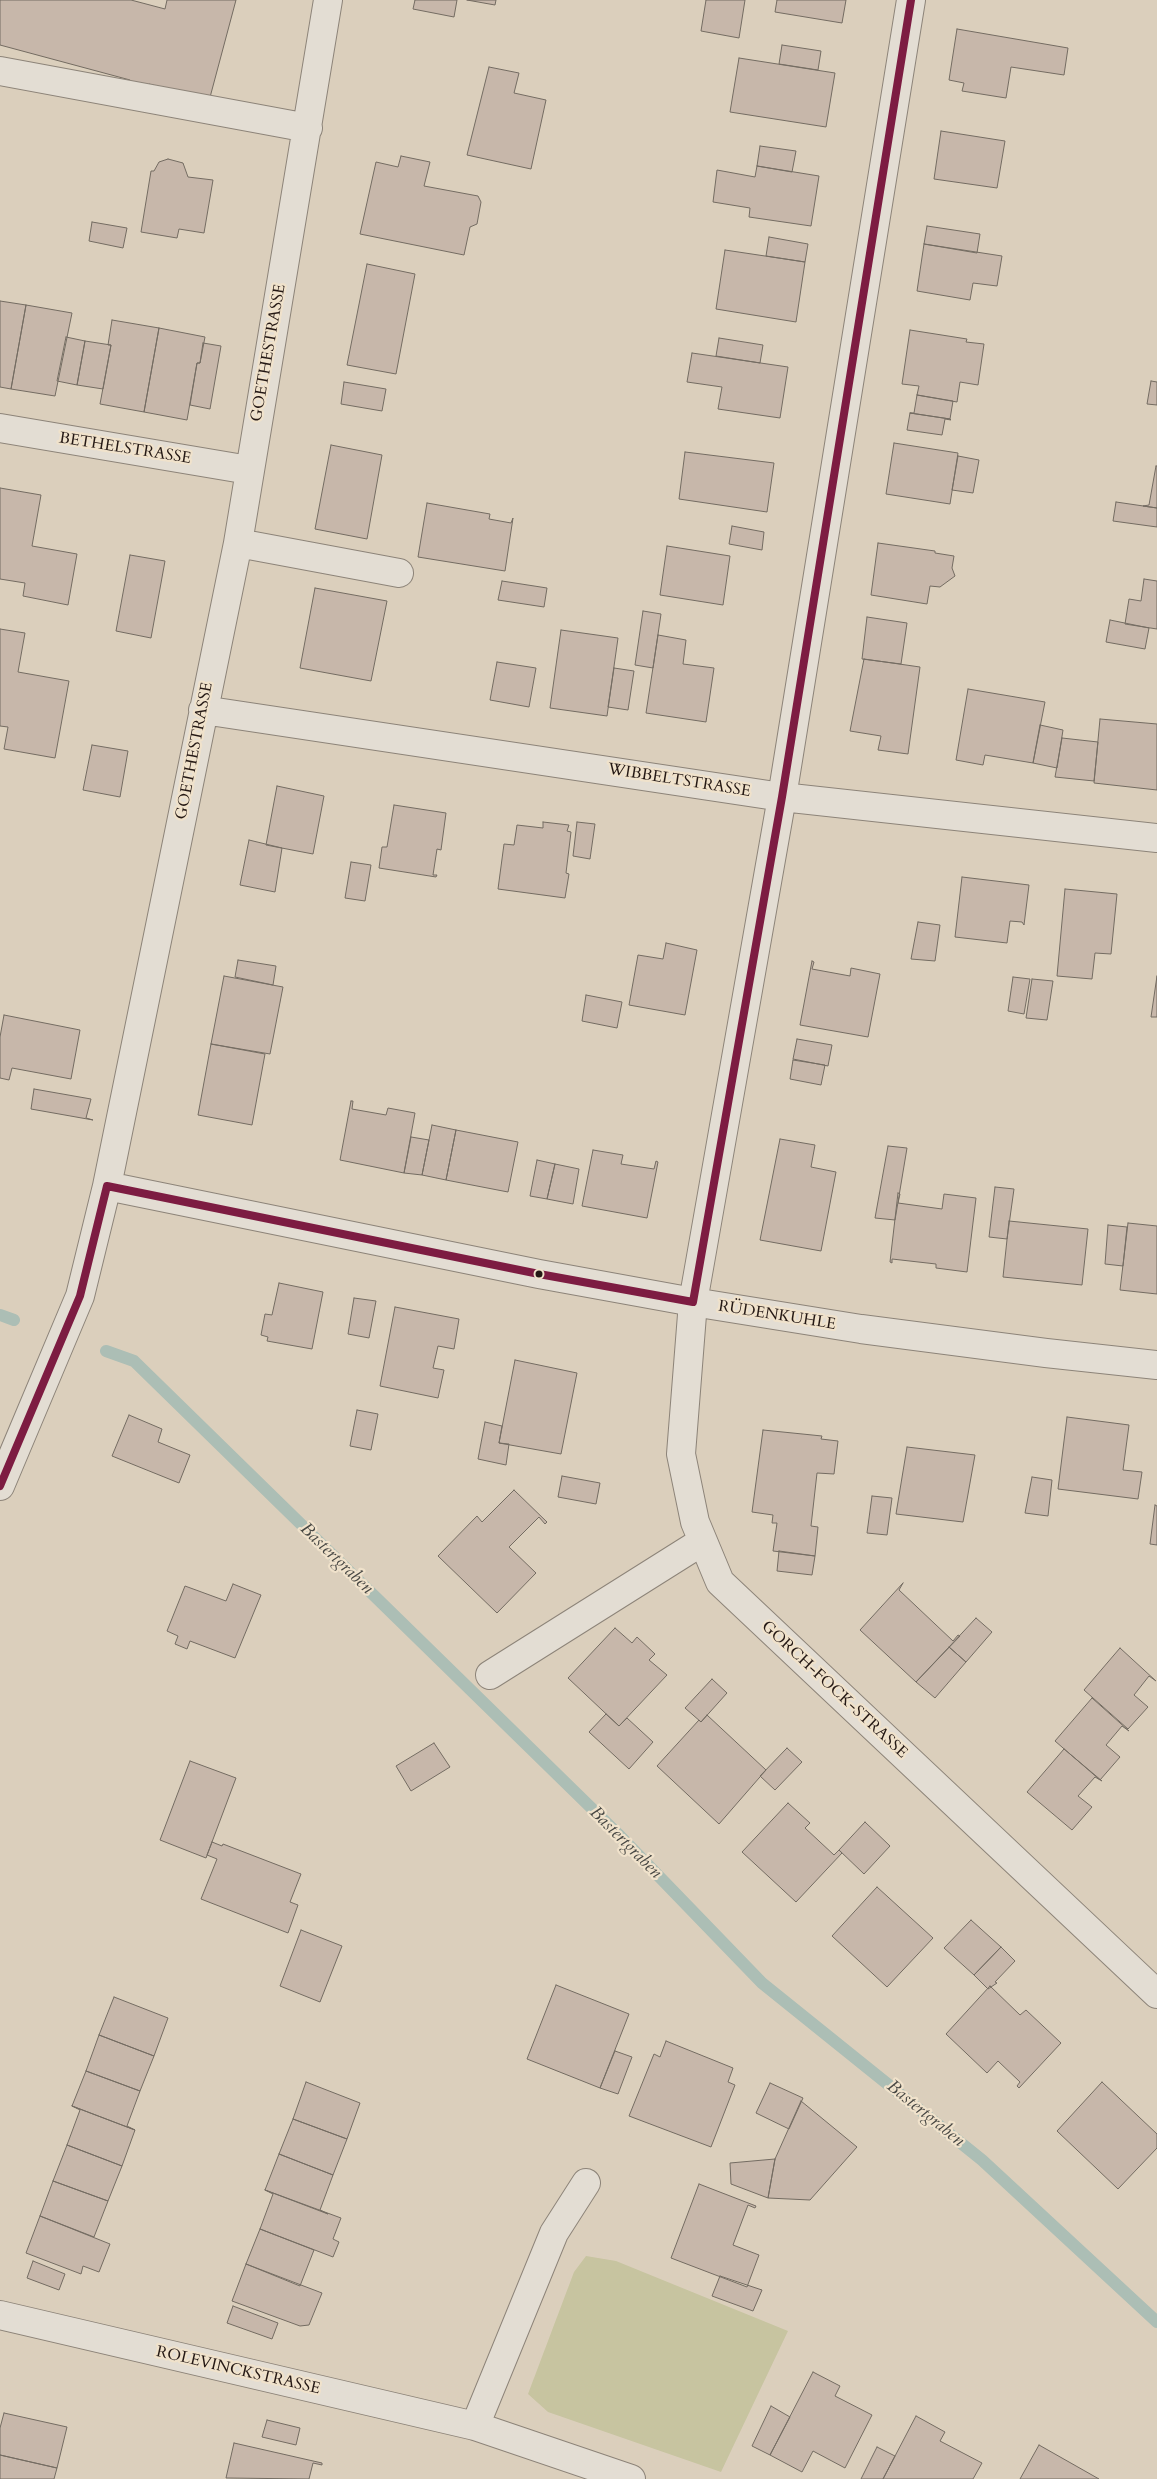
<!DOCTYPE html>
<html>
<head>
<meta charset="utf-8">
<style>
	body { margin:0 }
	canvas { display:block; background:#dbcfbc }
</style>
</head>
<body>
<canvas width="1157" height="2479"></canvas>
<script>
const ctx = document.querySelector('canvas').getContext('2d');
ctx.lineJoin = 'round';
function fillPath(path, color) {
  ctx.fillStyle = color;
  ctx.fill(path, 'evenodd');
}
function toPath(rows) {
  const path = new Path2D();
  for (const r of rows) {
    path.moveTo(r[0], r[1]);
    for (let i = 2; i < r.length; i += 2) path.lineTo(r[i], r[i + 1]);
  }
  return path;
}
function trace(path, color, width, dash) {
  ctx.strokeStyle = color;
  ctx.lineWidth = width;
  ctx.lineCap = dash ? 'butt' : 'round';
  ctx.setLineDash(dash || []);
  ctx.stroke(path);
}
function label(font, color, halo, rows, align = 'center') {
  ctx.font = font + ' Cardo,serif';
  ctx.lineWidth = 4.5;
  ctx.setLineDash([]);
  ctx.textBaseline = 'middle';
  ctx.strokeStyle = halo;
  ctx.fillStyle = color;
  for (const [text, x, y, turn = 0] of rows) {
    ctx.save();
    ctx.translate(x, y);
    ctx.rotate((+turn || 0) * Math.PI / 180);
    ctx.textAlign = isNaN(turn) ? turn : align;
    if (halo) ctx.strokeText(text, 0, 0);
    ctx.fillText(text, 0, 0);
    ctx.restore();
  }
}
const green = toPath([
	[586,2256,616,2261,788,2331,721,2472,548,2412,528,2394,574,2272]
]);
const stream = toPath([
	[0,1315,14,1320],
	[106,1351,134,1361,618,1834,762,1983,982,2160,1157,2322]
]);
const building = toPath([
	[0,0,131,0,165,9,167,0,236,0,209,101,149,84,146,92,127,87,130,80,0,45,0,0],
	[415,0,457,0,454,17,413,9,415,0],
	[467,0,496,0,495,5,467,0],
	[706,0,745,0,739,38,701,31,706,0],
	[777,0,846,0,842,23,775,12,777,0],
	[957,29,1068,48,1064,75,1011,67,1006,98,962,91,964,83,949,80,957,29],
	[782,45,821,51,818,70,779,64,782,45],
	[739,58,835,73,826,127,730,112,739,58],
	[489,67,519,73,514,93,546,100,531,169,467,155,489,67],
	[941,131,1005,141,997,188,934,179,941,131],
	[760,146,796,151,792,172,757,166,760,146],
	[401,156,430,162,424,186,478,196,481,202,477,224,470,227,464,255,360,234,376,162,398,167,401,156],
	[168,159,183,163,188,177,213,180,204,233,179,229,177,238,141,232,151,171,154,171,159,162,168,159],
	[757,166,819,176,811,226,749,217,750,208,713,202,717,170,755,177,757,166],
	[92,222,127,228,123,248,89,241,92,222],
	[927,226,980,234,977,253,924,244,927,226],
	[769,237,808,244,805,262,766,256,769,237],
	[924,244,1002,256,997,286,973,283,970,300,917,291,924,244],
	[725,250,805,262,796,322,716,309,725,250],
	[367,264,415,274,396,374,347,365,367,264],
	[0,301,26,305,11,389,0,387,0,301],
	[26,305,72,313,55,396,11,389,26,305],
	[112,320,159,328,144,412,100,404,111,345,108,345,112,320],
	[159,328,205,337,200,363,197,363,187,420,144,412,159,328],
	[910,330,967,339,966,342,984,344,978,385,960,382,957,402,917,395,919,386,902,384,910,330],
	[66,337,85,341,77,385,57,381,66,337],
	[719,338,763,345,760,363,716,356,719,338],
	[85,341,111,345,103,389,77,385,85,341],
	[203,343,221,346,210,409,190,405,197,363,200,363,203,343],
	[692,353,788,367,780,418,718,409,722,387,687,382,692,353],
	[1151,381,1157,382,1157,405,1147,404,1151,381],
	[344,382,386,389,382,411,341,404,344,382],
	[917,395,953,401,950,419,910,413,914,413,917,395],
	[910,413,950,419,951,420,945,419,942,435,907,430,910,413],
	[894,443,958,453,950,504,886,494,894,443],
	[331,445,382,455,367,539,315,529,331,445],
	[685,452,774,463,767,512,679,499,685,452],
	[958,456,979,460,973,493,952,490,958,456],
	[1156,466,1157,466,1157,508,1143,506,1149,505,1156,466],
	[0,488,41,495,32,546,77,554,68,605,23,596,25,583,0,579,0,488],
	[1116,502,1157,508,1157,527,1113,521,1116,502],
	[427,503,490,514,489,519,511,523,513,518,505,571,418,557,427,503],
	[732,526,764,532,762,550,729,544,732,526],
	[878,543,935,551,935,553,954,556,952,568,955,576,940,587,930,586,927,604,871,595,878,543],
	[667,546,730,556,723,605,660,595,667,546],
	[130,555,165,561,151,638,116,631,130,555],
	[1144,579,1157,581,1157,629,1125,624,1129,599,1141,601,1144,579],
	[502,581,547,588,544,607,498,600,502,581],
	[315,588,387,601,371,681,300,668,315,588],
	[643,611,661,614,653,668,635,665,643,611],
	[867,617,907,623,901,664,862,659,867,617],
	[1110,620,1149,628,1145,649,1106,642,1110,620],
	[0,629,25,633,18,672,69,681,55,758,4,749,8,727,0,726,0,629],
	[561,630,618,638,607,716,550,708,561,630],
	[658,635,686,640,683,664,714,668,706,722,646,713,658,635],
	[864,659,920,667,908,754,878,750,881,736,850,731,864,659],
	[497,662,536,668,529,707,490,700,497,662],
	[614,668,634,671,628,710,608,707,614,668],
	[968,689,1045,702,1033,763,985,755,983,765,956,760,968,689],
	[1100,719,1157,724,1157,790,1094,783,1100,719],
	[1040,725,1063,730,1057,768,1033,763,1040,725],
	[1062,738,1098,742,1094,781,1055,777,1062,738],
	[92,745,128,751,120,797,83,790,92,745],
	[277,786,324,796,313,854,266,845,277,786],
	[394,805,446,813,441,850,437,849,433,875,437,875,436,877,379,868,382,847,387,847,394,805],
	[543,822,569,825,567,831,571,832,566,873,569,874,565,898,498,889,504,844,514,845,517,825,543,828,543,822],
	[577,822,595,824,590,859,573,856,577,822],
	[249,840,282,848,275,892,240,885,249,840],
	[351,862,371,865,365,901,345,898,351,862],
	[962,877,1029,885,1024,925,1022,922,1010,921,1007,943,955,937,962,877],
	[1065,889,1117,894,1111,954,1095,953,1092,979,1057,976,1065,889],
	[918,922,940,925,935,961,911,959,918,922],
	[666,943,697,950,685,1015,629,1005,638,955,663,959,666,943],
	[238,960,276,966,273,985,235,977,238,960],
	[812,961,814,962,812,969,850,976,851,968,880,974,868,1037,800,1025,812,961],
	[224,976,283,987,270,1054,211,1044,224,976],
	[1157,976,1157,1017,1151,1017,1157,976],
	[1013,977,1030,979,1024,1014,1008,1011,1013,977],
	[1032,979,1053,981,1047,1020,1026,1018,1032,979],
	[586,995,622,1002,617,1028,582,1021,586,995],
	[4,1015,80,1030,71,1079,12,1068,9,1080,0,1078,0,1037,4,1015],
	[797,1039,832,1045,828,1066,793,1059,797,1039],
	[211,1044,265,1054,252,1125,198,1115,211,1044],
	[793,1060,825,1065,821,1085,790,1079,793,1060],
	[34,1089,91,1099,86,1118,93,1120,31,1109,34,1089],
	[351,1101,353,1101,352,1109,386,1115,388,1108,415,1113,404,1173,340,1160,351,1101],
	[432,1125,456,1130,446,1180,422,1175,432,1125],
	[456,1130,518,1142,508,1192,446,1180,456,1130],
	[411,1137,429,1140,422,1175,404,1173,411,1137],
	[780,1139,815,1145,811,1167,836,1172,821,1251,760,1240,780,1139],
	[888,1146,907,1148,895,1220,875,1218,888,1146],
	[593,1150,623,1155,621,1164,654,1169,656,1161,658,1162,647,1218,582,1206,593,1150],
	[537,1160,555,1164,547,1199,530,1196,537,1160],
	[555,1164,579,1169,573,1204,547,1199,555,1164],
	[995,1187,1014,1189,1007,1239,989,1237,995,1187],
	[898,1193,900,1194,898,1203,942,1209,944,1194,976,1198,967,1272,936,1268,936,1264,892,1259,892,1263,890,1262,898,1193],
	[1009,1221,1088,1229,1082,1285,1003,1277,1009,1221],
	[1128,1223,1157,1226,1157,1294,1120,1290,1128,1223],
	[1108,1225,1127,1227,1123,1266,1105,1264,1108,1225],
	[279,1283,323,1292,312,1349,267,1341,268,1337,261,1335,265,1314,272,1315,279,1283],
	[354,1298,376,1301,369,1338,348,1334,354,1298],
	[395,1307,459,1319,454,1349,438,1346,433,1368,444,1370,438,1398,380,1386,395,1307],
	[515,1360,577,1373,561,1454,499,1443,515,1360],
	[357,1410,378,1414,371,1450,350,1446,357,1410],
	[129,1415,162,1429,158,1442,190,1455,179,1483,112,1456,129,1415],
	[1067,1417,1129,1425,1123,1470,1142,1472,1138,1499,1058,1489,1067,1417],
	[485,1422,502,1426,499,1443,509,1444,506,1465,478,1459,485,1422],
	[763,1430,822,1436,821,1439,838,1441,834,1474,817,1473,811,1526,818,1527,815,1556,773,1551,777,1523,772,1523,773,1515,752,1512,763,1430],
	[907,1447,975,1455,963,1522,896,1514,907,1447],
	[562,1476,600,1483,596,1504,558,1497,562,1476],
	[1032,1477,1052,1480,1048,1516,1025,1513,1032,1477],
	[514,1490,547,1522,545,1524,539,1517,509,1547,536,1573,497,1613,438,1556,477,1516,482,1522,514,1490],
	[872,1496,892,1498,887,1535,867,1533,872,1496],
	[1155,1505,1157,1506,1157,1545,1150,1544,1155,1505],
	[779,1551,815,1556,812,1575,777,1571,779,1551],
	[903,1583,899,1590,953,1641,958,1635,960,1636,916,1682,860,1630,903,1583],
	[233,1584,261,1595,235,1658,190,1641,187,1649,175,1644,178,1636,167,1631,185,1586,226,1601,233,1584],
	[976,1618,992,1632,966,1662,949,1647,976,1618],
	[615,1628,632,1643,637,1637,655,1654,649,1660,667,1675,619,1726,568,1678,615,1628],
	[949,1647,966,1662,935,1698,916,1682,949,1647],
	[1120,1648,1156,1681,1149,1676,1134,1695,1148,1707,1128,1729,1084,1690,1120,1648],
	[712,1679,727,1693,701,1722,685,1708,712,1679],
	[1092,1698,1129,1731,1122,1726,1106,1745,1120,1757,1100,1780,1055,1741,1092,1698],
	[606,1714,619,1726,627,1718,653,1742,629,1769,589,1732,606,1714],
	[707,1715,766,1770,719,1824,657,1766,699,1720,701,1722,707,1715],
	[434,1743,450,1767,411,1791,396,1766,434,1743],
	[787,1748,802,1762,775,1790,760,1776,787,1748],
	[1064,1749,1102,1781,1095,1777,1078,1796,1092,1807,1072,1830,1027,1792,1064,1749],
	[190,1761,236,1778,206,1858,160,1840,190,1761],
	[788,1803,810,1823,805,1828,834,1855,839,1850,842,1853,796,1902,742,1852,788,1803],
	[865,1822,890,1846,864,1874,839,1850,865,1822],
	[212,1842,222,1846,223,1844,301,1874,290,1902,298,1905,288,1933,201,1899,217,1859,207,1855,212,1842],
	[877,1887,933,1938,887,1987,832,1936,877,1887],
	[971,1920,1001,1947,974,1975,944,1948,971,1920],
	[301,1930,342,1946,320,2002,280,1986,301,1930],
	[1001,1947,1015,1961,995,1982,997,1983,988,1989,974,1975,1001,1947],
	[556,1985,629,2014,600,2088,527,2059,556,1985],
	[990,1986,1020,2015,1026,2010,1061,2043,1019,2088,1017,2086,1020,2082,998,2061,987,2073,946,2034,990,1986],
	[114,1997,168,2018,154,2056,99,2035,114,1997],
	[99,2035,154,2056,140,2091,86,2071,99,2035],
	[666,2041,733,2068,728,2082,735,2085,711,2147,629,2116,654,2054,660,2057,666,2041],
	[615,2051,632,2057,618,2094,600,2088,615,2051],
	[86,2071,140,2091,127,2126,135,2130,72,2106,86,2071],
	[306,2082,360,2103,347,2139,293,2119,306,2082],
	[1102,2082,1157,2134,1157,2148,1118,2189,1057,2131,1102,2082],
	[770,2083,803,2098,789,2129,756,2113,770,2083],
	[801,2101,857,2147,810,2200,768,2198,775,2159,801,2101],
	[72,2106,135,2130,122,2166,67,2145,80,2110,72,2106],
	[293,2119,347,2139,333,2175,279,2154,293,2119],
	[67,2145,122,2166,108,2201,53,2181,67,2145],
	[279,2154,333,2175,320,2210,328,2214,265,2190,279,2154],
	[775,2159,768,2198,731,2184,730,2163,775,2159],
	[53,2181,108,2201,94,2237,40,2216,53,2181],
	[699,2184,756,2206,755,2208,748,2205,733,2245,759,2255,747,2287,671,2258,699,2184],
	[265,2190,341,2218,333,2239,339,2242,333,2257,260,2229,273,2194,265,2190],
	[40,2216,110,2244,99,2272,83,2266,81,2274,26,2253,40,2216],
	[260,2229,314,2250,300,2286,246,2264,260,2229],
	[33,2261,65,2274,59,2290,27,2278,33,2261],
	[246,2264,322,2293,309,2325,300,2326,232,2301,246,2264],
	[720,2276,762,2290,753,2311,712,2296,720,2276],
	[233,2306,278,2323,272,2339,227,2323,233,2306],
	[813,2372,840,2386,835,2396,872,2415,845,2468,813,2451,802,2472,770,2455,813,2372],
	[771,2406,790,2417,770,2455,752,2446,771,2406],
	[4,2413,67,2427,57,2468,0,2455,0,2428,4,2413],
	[916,2416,945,2432,940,2441,982,2463,973,2479,883,2479,916,2416],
	[267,2420,300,2428,296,2445,262,2437,267,2420],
	[234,2443,322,2463,322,2465,313,2463,309,2479,226,2478,234,2443],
	[1039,2445,1099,2479,1020,2479,1039,2445],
	[877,2447,895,2456,883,2479,861,2479,877,2447],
	[0,2455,57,2468,54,2479,0,2479,0,2455]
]);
const minor = toPath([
	[911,0,782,797,693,1302,681,1454,695,1522,720,1582,1157,1994],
	[0,71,308,128],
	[0,428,249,470],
	[238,543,399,573],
	[203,710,782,797,1157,838],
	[107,1186,539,1274,693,1302,861,1329,1046,1353,1157,1365],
	[0,1486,80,1296,107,1186,238,543,328,0],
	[490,1675,703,1541],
	[0,2315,475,2426,631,2479],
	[475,2426,554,2233,586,2183]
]);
const bus1 = toPath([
	[107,1186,539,1274,693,1302],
	[693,1302,782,797,911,0],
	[0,1486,80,1296,107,1186]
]);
const markers = [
	[539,1274,4.5,"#241814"]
];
const streetNames = [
	["GOETHESTRASSE",269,353,-80],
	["BETHELSTRASSE",125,449,9],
	["GOETHESTRASSE",195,751,-79],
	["WIBBELTSTRASSE",679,781,9],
	["RÜDENKUHLE",777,1316,9],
	["GORCH-FOCK-STRASSE",834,1690,43],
	["ROLEVINCKSTRASSE",238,2371,13]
];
const waterNames = [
	["Bastertgraben",336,1559,44],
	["Bastertgraben",625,1843,45],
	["Bastertgraben",925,2114,39]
];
fillPath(green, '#c7c4a0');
trace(stream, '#acbeb5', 12);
fillPath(building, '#c7b7aa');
trace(building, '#746c62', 1);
trace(minor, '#8d8479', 30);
trace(minor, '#e3ddd3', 28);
trace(bus1, '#7d1c42', 8);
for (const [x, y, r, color] of markers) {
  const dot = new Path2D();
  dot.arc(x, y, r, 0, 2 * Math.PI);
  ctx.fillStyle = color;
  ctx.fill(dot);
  trace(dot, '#f0e2cb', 2);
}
label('16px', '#241814', '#f0e2cb', streetNames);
label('italic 18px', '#474743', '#f0e2cb', waterNames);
</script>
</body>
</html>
